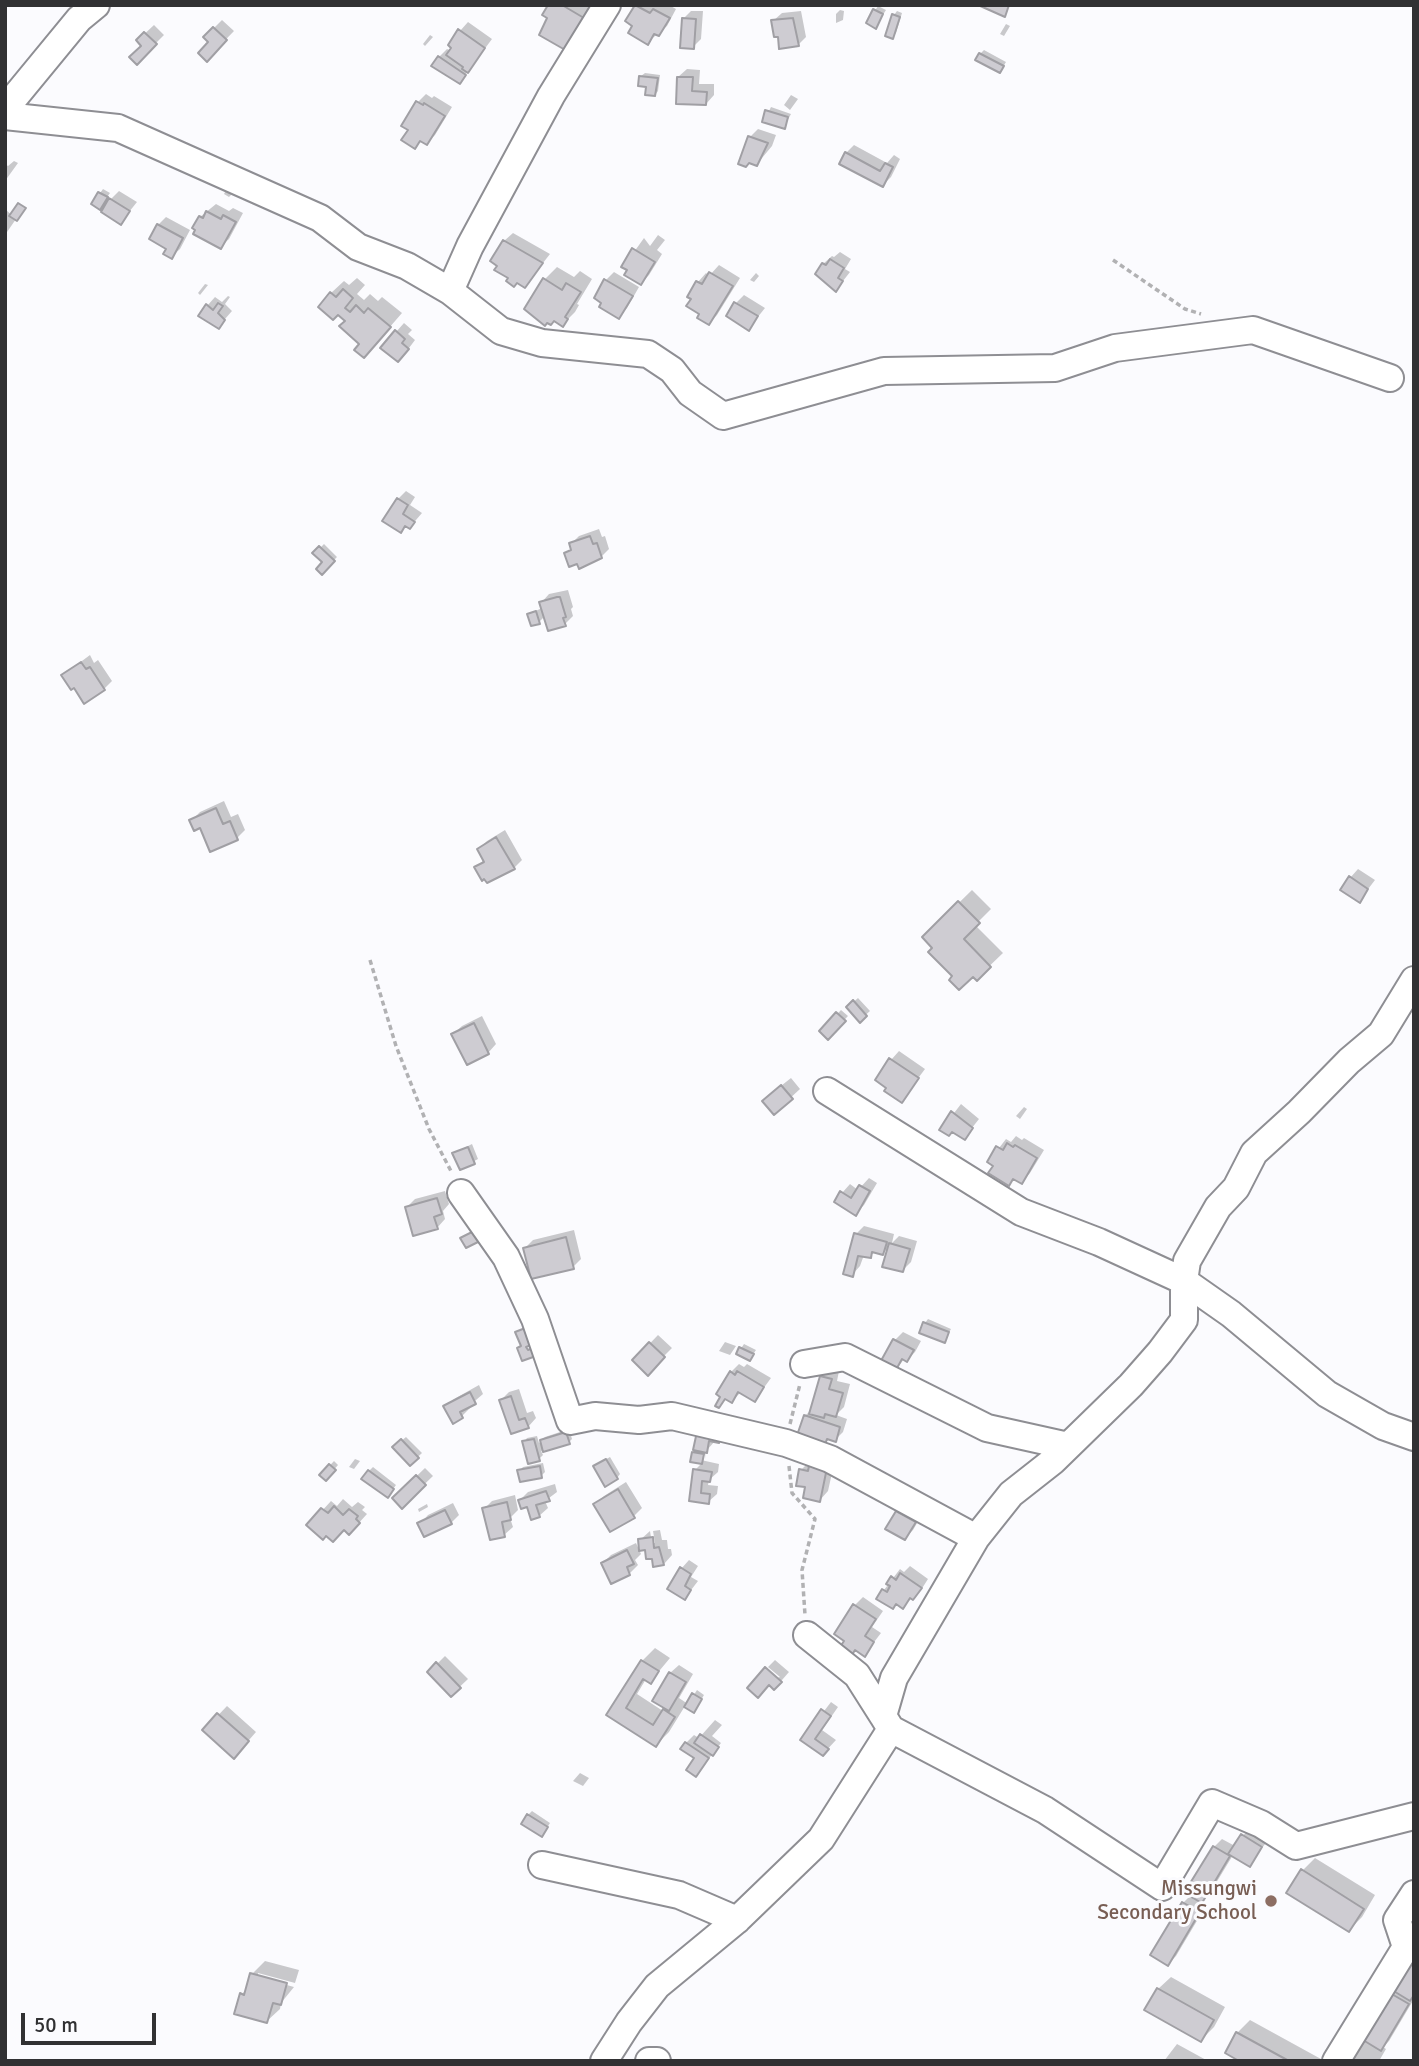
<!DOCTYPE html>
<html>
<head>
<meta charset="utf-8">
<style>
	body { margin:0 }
	#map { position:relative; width:1419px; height:2066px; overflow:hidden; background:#fbfbfe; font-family:Signika,sans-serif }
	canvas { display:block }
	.frame { position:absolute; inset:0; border:7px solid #313133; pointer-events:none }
	.scale { position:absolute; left:21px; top:2013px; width:135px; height:32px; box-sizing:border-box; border:4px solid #313133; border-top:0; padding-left:9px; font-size:21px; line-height:24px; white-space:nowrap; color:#313133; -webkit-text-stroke:5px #fbfbfe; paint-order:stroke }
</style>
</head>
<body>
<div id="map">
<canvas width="1419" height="2066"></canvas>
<div class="frame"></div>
<div class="scale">50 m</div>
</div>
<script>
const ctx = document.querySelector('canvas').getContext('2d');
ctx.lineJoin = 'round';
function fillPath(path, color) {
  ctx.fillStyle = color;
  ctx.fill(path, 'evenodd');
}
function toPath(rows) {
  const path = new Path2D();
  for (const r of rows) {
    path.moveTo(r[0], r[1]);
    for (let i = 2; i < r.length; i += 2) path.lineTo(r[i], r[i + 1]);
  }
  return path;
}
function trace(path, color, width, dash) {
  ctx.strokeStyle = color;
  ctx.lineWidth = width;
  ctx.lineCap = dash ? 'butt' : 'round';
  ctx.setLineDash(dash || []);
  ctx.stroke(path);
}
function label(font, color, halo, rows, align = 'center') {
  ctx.font = font + ' Signika,sans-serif';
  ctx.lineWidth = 6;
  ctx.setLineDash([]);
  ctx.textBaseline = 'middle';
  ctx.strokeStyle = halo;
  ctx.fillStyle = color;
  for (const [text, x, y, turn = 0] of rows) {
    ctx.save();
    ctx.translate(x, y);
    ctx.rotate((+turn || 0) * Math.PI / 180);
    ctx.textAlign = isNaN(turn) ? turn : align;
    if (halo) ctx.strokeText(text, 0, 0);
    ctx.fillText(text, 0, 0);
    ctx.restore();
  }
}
const shadow = toPath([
	[550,5,597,5,596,24],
	[637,5,669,5,676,9,667,26,648,42,635,25,627,21],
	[878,6,886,10,876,26,868,22],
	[840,10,844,11,843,20,836,23,836,14],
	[691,11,703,11,701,39,693,47,683,19],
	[801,11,806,37,798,45,779,35,773,21,782,13],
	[897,11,902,13,896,33,893,37,894,15],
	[222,20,234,31,207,59,211,42,205,37],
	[468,22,492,39,460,82,439,57,447,49,451,51,460,31],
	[1006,24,1010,26,1004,36,1000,34],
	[154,25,164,35,137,62,144,45,138,40],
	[430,35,433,37,425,46,423,44],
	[984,50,1006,62,1003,67,980,54],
	[687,69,700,70,699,84,714,84,714,95,706,104,677,102,678,77],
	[645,73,660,75,658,91,655,95,641,76],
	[426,94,432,98,434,96,452,107,435,135,427,143,422,140,415,147,410,130,418,102],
	[791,95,798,99,790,110,784,105],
	[771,107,791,114,784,127,764,121],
	[758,129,776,135,772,146,757,164,750,137],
	[854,145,887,163,894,155,900,159,891,177,883,185,846,153],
	[14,161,18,163,5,181,5,164,8,166],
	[227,188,233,193,229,197,224,194],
	[103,189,110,193,100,207,93,203],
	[119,191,137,202,121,222,111,199],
	[216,204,229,211,233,208,243,213,229,239,220,247,200,217],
	[5,209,16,219,5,235],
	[166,217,190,230,180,249,171,257,158,225],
	[513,233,550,254,525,286,510,277,504,241],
	[658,235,665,240,657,250,662,254,649,275,641,283,624,266,644,238,650,246],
	[840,252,851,259,845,269,850,272,836,290,823,264,832,256,834,257],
	[719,265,740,278,717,315,709,323,693,298,689,296,698,282,706,273,709,276],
	[557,267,574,277,580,271,592,279,577,304,579,305,575,312,563,324,544,280],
	[614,272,639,287,627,308,619,316,606,280],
	[756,273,759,276,754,282,750,280],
	[357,278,365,285,357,294,364,300,370,294,378,301,382,297,402,313,376,343,362,343,331,293,344,281,349,285],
	[205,284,208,285,200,295,198,293],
	[744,295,765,308,749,328,735,304],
	[228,296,230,297,225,304,232,311,218,327,207,306,215,297,222,302],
	[404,323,412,330,408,334,415,340,406,352,396,332],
	[406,491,415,497,410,505,422,513,410,527,407,525,401,531,398,499],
	[599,529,602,537,605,536,609,549,601,557,566,553,572,548,571,544,579,536],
	[324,544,337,557,322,572,325,562,315,553],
	[568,590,573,607,571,609,573,616,565,624,545,616,539,622,529,614,542,608,541,603,549,594],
	[90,655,94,663,98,660,112,681,104,689,75,686,63,675],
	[224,801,231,817,238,814,245,830,237,838,201,826,192,820,200,812],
	[505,830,522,860,514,868,476,868,485,859,479,849,487,841],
	[1358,869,1375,880,1359,901,1350,878],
	[972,890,991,909,975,925,1003,953,977,978,935,948,924,937],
	[858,998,870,1011,860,1020,848,1007],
	[841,1010,848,1016,828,1037,821,1031],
	[482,1016,496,1044,488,1053,453,1034,462,1026],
	[899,1051,925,1069,901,1101,891,1060],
	[791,1078,800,1089,774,1113,772,1093],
	[961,1104,979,1119,964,1138,952,1130,941,1130],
	[1024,1107,1027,1109,1020,1119,1016,1116],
	[1016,1136,1022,1140,1024,1138,1044,1150,1030,1173,1022,1182,1015,1177,1009,1183,995,1165,989,1161,1006,1139,1011,1142],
	[472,1144,478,1159,461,1168,454,1153],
	[869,1178,877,1183,864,1205,856,1213,842,1193,850,1184,858,1190],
	[445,1191,449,1204,443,1211,445,1219,437,1228,407,1207,415,1199],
	[864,1226,894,1234,892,1243,899,1236,917,1241,911,1262,903,1270,890,1246,883,1253,876,1251,870,1256,864,1255,860,1266,852,1275,856,1234],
	[574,1230,581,1259,573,1267,525,1248,533,1240],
	[928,1319,951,1329,944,1341,925,1323],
	[903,1332,921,1341,915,1352,907,1360,904,1359,892,1375,895,1340],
	[658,1335,672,1348,647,1373,634,1360],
	[725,1342,736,1346,730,1355,719,1351],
	[744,1344,756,1350,750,1359,738,1353],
	[739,1364,744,1367,747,1364,771,1378,755,1400,741,1392,732,1401,727,1398,719,1406,731,1372],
	[830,1368,839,1371,837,1381,850,1384,844,1407,836,1415,847,1419,843,1432,835,1440,830,1438,824,1445,805,1416,813,1408,822,1377],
	[479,1385,483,1394,469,1406,470,1408,462,1416,445,1407,454,1399],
	[519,1389,527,1413,533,1411,536,1418,528,1427,512,1432,501,1400,509,1392],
	[699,1428,715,1441,707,1450,705,1459,707,1445,703,1445,701,1460,719,1464,718,1472,709,1480,708,1485,718,1486,717,1494,708,1502,691,1500,695,1470,703,1462,692,1460,694,1452,697,1449],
	[569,1429,572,1439,569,1442,541,1451,543,1455,539,1459,524,1442,527,1438,537,1436,539,1443,545,1437],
	[406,1437,422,1453,410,1464,394,1447],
	[836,1455,828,1491,820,1500,807,1486,801,1470,809,1462],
	[610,1457,620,1474,617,1478,599,1463],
	[355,1459,360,1461,354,1469,349,1467],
	[334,1461,338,1465,326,1479,321,1475],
	[543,1463,545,1472,541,1476,519,1471,523,1467],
	[373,1467,396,1485,391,1492,369,1471],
	[425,1468,433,1476,402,1506,394,1498],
	[626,1482,642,1508,634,1516,595,1504,604,1496],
	[555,1484,557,1492,545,1501,548,1508,539,1516,528,1505,520,1500,528,1492],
	[515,1495,518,1510,510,1518,513,1527,504,1535,484,1509,492,1501],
	[343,1499,352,1507,358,1502,365,1507,362,1510,367,1514,357,1525,344,1528,309,1525,331,1501,337,1506],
	[453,1503,459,1515,451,1523,420,1524,428,1515],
	[427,1504,428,1507,419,1512,418,1509],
	[905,1504,923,1513,913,1530,905,1538,897,1512],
	[660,1530,662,1540,667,1540,668,1549,671,1549,672,1555,664,1564,640,1540,650,1531,652,1543,655,1543,653,1531],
	[636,1543,641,1554,635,1560,638,1565,629,1574,603,1563,611,1555],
	[689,1560,698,1566,691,1577,698,1581,685,1598,681,1569],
	[910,1566,928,1579,921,1590,903,1606,884,1590,900,1569,904,1572],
	[863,1597,883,1611,872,1627,881,1633,865,1654,855,1605],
	[655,1648,670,1658,650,1682,646,1679,637,1694,663,1711,666,1708,670,1673,679,1665,693,1674,679,1698,688,1704,697,1690,704,1695,697,1707,685,1706,669,1732,656,1745,608,1714,642,1661],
	[445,1656,468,1679,451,1695,429,1672],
	[775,1660,789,1672,782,1680,774,1688,769,1684,750,1688,780,1677,768,1667],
	[831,1702,838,1707,822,1730,836,1740,823,1754,802,1740],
	[227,1706,256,1732,242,1748,204,1730],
	[715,1720,722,1725,712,1736,721,1743,696,1775,697,1758,686,1743,694,1735,699,1738],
	[580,1773,589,1778,583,1786,573,1781],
	[532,1811,550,1823,545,1831,528,1815],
	[1250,1827,1269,1839,1249,1865,1233,1855,1210,1893,1202,1901,1207,1904,1176,1956,1168,1964,1183,1903,1191,1895,1187,1892,1214,1847,1222,1839,1235,1846],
	[1315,1858,1375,1895,1362,1917,1349,1930,1302,1871],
	[1414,1959,1414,1999,1389,2041,1383,2047,1386,2049,1379,2061,1349,2061,1365,2040],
	[265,1961,299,1970,295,1983,258,1973,258,1977,294,1987,281,2003,280,2009,267,2021,242,1994,248,1988,252,1974],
	[1171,1977,1225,2007,1214,2027,1201,2040,1158,1989],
	[1250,2020,1321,2059,1320,2061,1243,2061,1237,2033],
	[1177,2044,1208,2061,1164,2061]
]);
const building = toPath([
	[548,5,562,5,584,18,567,51,539,35,547,18,542,15,548,5],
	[635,5,650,13,653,9,670,18,659,36,654,34,648,45,628,33,632,26,625,21,635,5],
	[978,5,1009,5,1005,17,978,5],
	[873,9,883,14,876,29,866,23,873,9],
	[892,14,900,17,893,39,885,36,892,14],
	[682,18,696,19,694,49,680,48,682,18],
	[793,18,799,46,779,49,778,37,774,37,771,20,793,18],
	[213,27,227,40,207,62,198,53,208,42,203,37,213,27],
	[458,29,485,48,468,73,462,69,463,67,446,55,451,48,448,45,458,29],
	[144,32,157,44,137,65,129,57,141,46,136,40,144,32],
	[979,53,1004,66,1000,73,975,60,979,53],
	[438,56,466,75,460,84,431,66,438,56],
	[639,76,658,78,655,96,645,95,646,87,638,86,639,76],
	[677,77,693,77,692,91,707,92,706,105,676,104,677,77],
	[416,101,423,105,424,103,445,116,427,145,420,141,415,149,401,140,408,130,401,126,416,101],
	[765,110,788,117,785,129,762,122,765,110],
	[748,136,768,143,757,166,749,163,746,167,738,164,748,136],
	[845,152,880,171,885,163,893,167,883,187,839,164,845,152],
	[98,192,108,197,100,210,91,204,98,192],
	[109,198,130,211,121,225,101,212,109,198],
	[18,203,26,208,17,221,9,216,18,203],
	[206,211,221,219,223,215,236,222,221,249,193,234,195,230,192,228,199,216,203,218,206,211],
	[157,224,183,238,172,259,163,254,166,249,149,239,157,224],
	[503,240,543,263,525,288,517,283,514,287,506,281,508,278,494,270,497,266,490,261,503,240],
	[632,248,655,262,641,285,624,275,627,270,621,267,632,248],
	[830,259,844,268,838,278,843,281,836,292,815,274,822,263,826,265,830,259],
	[709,272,733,286,709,325,697,318,699,314,686,306,691,299,687,297,696,281,702,284,709,272],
	[543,278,562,290,566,283,581,292,565,317,568,319,563,327,554,321,551,325,547,323,545,326,524,309,543,278],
	[604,279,633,296,619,319,599,307,601,303,594,298,604,279],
	[343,289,353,298,345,308,350,312,356,305,364,313,368,308,391,327,364,358,354,350,359,344,339,326,345,321,338,315,333,320,318,307,330,292,336,297,343,289],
	[734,302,758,316,749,331,726,316,734,302],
	[218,303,223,306,218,313,225,320,219,329,198,316,206,304,213,310,218,303],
	[395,330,405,339,402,343,409,349,398,362,380,348,395,330],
	[397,498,408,505,403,514,415,522,410,529,405,526,401,533,382,521,397,498],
	[590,536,593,544,597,543,602,558,579,569,577,564,569,567,564,553,571,550,569,543,590,536],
	[319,546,335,561,322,575,316,569,322,562,312,553,319,546],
	[557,597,560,597,566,617,563,618,566,626,548,631,539,602,557,597],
	[536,611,540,624,531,626,527,614,536,611],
	[81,662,86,669,90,667,105,690,84,704,74,688,71,690,61,675,81,662],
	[216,808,223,824,230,821,238,840,210,852,200,828,194,831,189,820,216,808],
	[496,837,515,869,487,883,484,879,482,881,474,867,484,862,477,849,496,837],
	[1349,876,1368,889,1360,903,1340,890,1349,876],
	[958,901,980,923,964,939,991,967,977,981,973,977,959,990,949,980,952,976,928,952,932,948,922,937,958,901],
	[853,1000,867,1016,860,1023,846,1007,853,1000],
	[836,1012,846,1021,828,1040,819,1031,836,1012],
	[474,1023,489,1054,467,1065,451,1034,474,1023],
	[889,1058,919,1078,902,1103,884,1091,886,1088,875,1080,889,1058],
	[781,1085,793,1099,774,1115,762,1101,781,1085],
	[951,1111,973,1128,965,1140,952,1132,949,1136,939,1130,951,1111],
	[1007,1143,1013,1147,1015,1145,1037,1158,1022,1184,1013,1179,1009,1186,988,1173,993,1166,987,1162,996,1146,1003,1150,1007,1143],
	[468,1147,475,1164,460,1170,452,1153,468,1147],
	[859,1185,870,1191,856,1216,834,1202,840,1191,851,1198,859,1185],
	[437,1198,442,1214,434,1217,438,1229,413,1236,405,1207,437,1198],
	[476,1230,482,1240,466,1248,460,1238,476,1230],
	[854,1233,887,1242,883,1255,872,1252,871,1258,858,1256,853,1277,843,1274,854,1233],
	[566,1237,574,1269,531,1279,523,1248,566,1237],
	[889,1243,910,1249,903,1272,882,1267,889,1243],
	[923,1322,949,1332,945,1343,919,1333,923,1322],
	[528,1327,534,1344,526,1347,528,1350,533,1348,536,1356,522,1361,517,1348,521,1346,515,1332,528,1327],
	[893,1339,914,1350,907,1362,902,1359,892,1377,877,1368,893,1339],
	[649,1342,665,1357,648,1376,632,1360,649,1342],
	[739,1347,754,1354,750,1361,736,1354,739,1347],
	[730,1371,735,1375,737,1371,764,1387,755,1402,738,1392,732,1403,725,1399,719,1408,715,1406,720,1397,716,1394,730,1371],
	[820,1376,832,1379,829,1389,843,1393,836,1417,825,1414,824,1418,809,1414,820,1376],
	[470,1392,476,1404,460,1412,463,1418,453,1424,443,1406,470,1392],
	[511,1396,519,1420,525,1418,529,1428,511,1434,499,1400,511,1396],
	[804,1415,840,1427,836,1442,827,1439,824,1447,794,1444,804,1415],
	[698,1427,721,1431,719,1443,709,1441,707,1453,693,1450,698,1427],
	[566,1432,570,1444,543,1452,540,1440,566,1432],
	[401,1439,419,1458,410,1466,392,1447,401,1439],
	[534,1439,540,1461,528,1464,522,1441,534,1439],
	[692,1452,704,1454,702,1464,690,1462,692,1452],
	[606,1459,618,1479,605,1487,593,1466,606,1459],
	[810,1460,828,1463,820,1502,803,1498,805,1487,796,1486,799,1469,808,1471,810,1460],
	[329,1464,336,1470,326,1481,319,1475,329,1464],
	[540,1466,542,1478,520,1482,517,1470,540,1466],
	[693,1469,712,1472,710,1482,702,1481,701,1493,710,1494,709,1504,689,1501,693,1469],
	[368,1470,394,1489,388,1498,361,1479,368,1470],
	[416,1475,426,1485,402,1509,392,1498,416,1475],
	[618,1489,635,1518,610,1532,593,1504,618,1489],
	[546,1491,550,1501,536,1505,540,1517,531,1520,527,1507,521,1509,518,1500,546,1491],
	[507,1502,511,1520,502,1522,505,1537,490,1540,482,1508,507,1502],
	[334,1506,343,1515,349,1509,358,1516,356,1519,360,1523,349,1535,344,1530,333,1542,326,1536,323,1540,306,1525,321,1508,328,1513,334,1506],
	[445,1510,452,1524,424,1537,417,1523,445,1510],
	[896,1511,916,1522,905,1540,885,1529,896,1511],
	[653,1537,654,1548,659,1547,664,1565,653,1567,652,1559,646,1559,645,1550,639,1551,638,1539,653,1537],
	[627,1550,634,1564,627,1567,630,1575,611,1584,601,1563,627,1550],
	[680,1567,691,1574,685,1586,691,1590,685,1600,667,1589,680,1567],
	[900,1573,922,1588,913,1600,910,1598,903,1609,896,1604,893,1609,876,1599,882,1589,887,1592,890,1586,886,1584,891,1576,896,1580,900,1573],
	[853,1604,876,1619,865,1636,874,1642,865,1657,855,1650,852,1655,840,1647,844,1641,834,1634,853,1604],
	[641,1660,659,1671,651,1684,643,1679,626,1708,653,1725,663,1709,675,1717,656,1747,606,1715,641,1660],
	[436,1662,461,1688,451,1697,427,1672,436,1662],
	[765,1667,782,1682,774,1690,769,1685,758,1698,747,1688,765,1667],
	[669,1672,686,1682,669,1711,652,1701,669,1672],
	[692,1693,702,1699,694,1713,684,1707,692,1693],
	[821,1709,831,1716,815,1739,829,1749,823,1756,800,1740,821,1709],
	[217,1713,249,1741,234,1759,202,1730,217,1713],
	[700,1734,719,1747,713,1756,694,1743,700,1734],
	[685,1742,709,1758,696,1777,686,1770,694,1758,680,1749,685,1742],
	[527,1814,548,1827,542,1837,521,1824,527,1814],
	[1241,1834,1262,1847,1250,1867,1228,1854,1241,1834],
	[1213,1846,1230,1856,1202,1903,1184,1893,1213,1846],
	[1301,1869,1364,1909,1349,1932,1286,1893,1301,1869],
	[1182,1902,1200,1912,1168,1966,1150,1955,1182,1902],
	[1411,1959,1414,1961,1414,1995,1410,2001,1392,1990,1411,1959],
	[250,1973,287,1983,281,2005,273,2003,267,2023,234,2014,240,1993,244,1995,250,1973],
	[1157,1988,1214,2020,1201,2042,1144,2010,1157,1988],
	[1390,1993,1409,2004,1381,2051,1363,2040,1390,1993],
	[1236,2032,1289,2061,1239,2061,1225,2053,1236,2032]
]);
const path = toPath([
	[1113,260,1185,309,1201,314],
	[370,960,396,1046,429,1129,452,1173],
	[790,1424,800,1384],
	[789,1466,792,1493,815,1519,802,1570,805,1615]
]);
const minor = toPath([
	[5,109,79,19,96,5],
	[5,116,118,128,320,218,358,247,407,266,450,291,501,331,542,343,648,354,672,370,690,393,723,416,884,371,1055,368,1115,348,1253,330,1390,378],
	[450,291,470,246,551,96,607,5],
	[1414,980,1381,1034,1349,1061,1299,1112,1254,1153,1236,1188,1218,1207,1187,1261,1184,1281,1184,1320,1160,1352,1131,1385,1053,1461,1011,1494,976,1538,894,1678,883,1716,891,1729,1045,1810,1162,1887,1212,1803,1261,1824,1296,1846,1414,1816],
	[827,1091,1021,1212,1099,1242,1184,1281,1231,1314,1327,1394,1383,1426,1414,1437],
	[461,1193,506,1257,535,1319,570,1421,595,1416,639,1420,672,1416,786,1443,830,1459,976,1538],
	[804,1364,845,1357,987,1428,1068,1446],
	[807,1635,857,1675,883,1716],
	[542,1865,679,1895,737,1920],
	[604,2061,629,2022,657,1986,737,1920,821,1839,891,1729],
	[649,2061,657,2061],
	[1336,2061,1406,1947,1397,1920,1414,1894]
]);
const markers = [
	[1271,1901,7,"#8d6e63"]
];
const educationNames = [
	["Missungwi",1257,1889],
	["Secondary School",1257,1913]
];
fillPath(shadow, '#0003');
fillPath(building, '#ceccd2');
trace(building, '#a09fa4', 2);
trace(minor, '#8e8e93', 30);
trace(path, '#b1b1b3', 3.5, [5, 3.5]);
trace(minor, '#fff', 26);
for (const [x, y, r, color] of markers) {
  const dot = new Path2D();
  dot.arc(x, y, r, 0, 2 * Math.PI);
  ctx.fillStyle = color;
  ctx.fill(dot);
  trace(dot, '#fbfbfe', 2.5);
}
label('21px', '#785e54', '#fbfbfe', educationNames, 'right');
</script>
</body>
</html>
